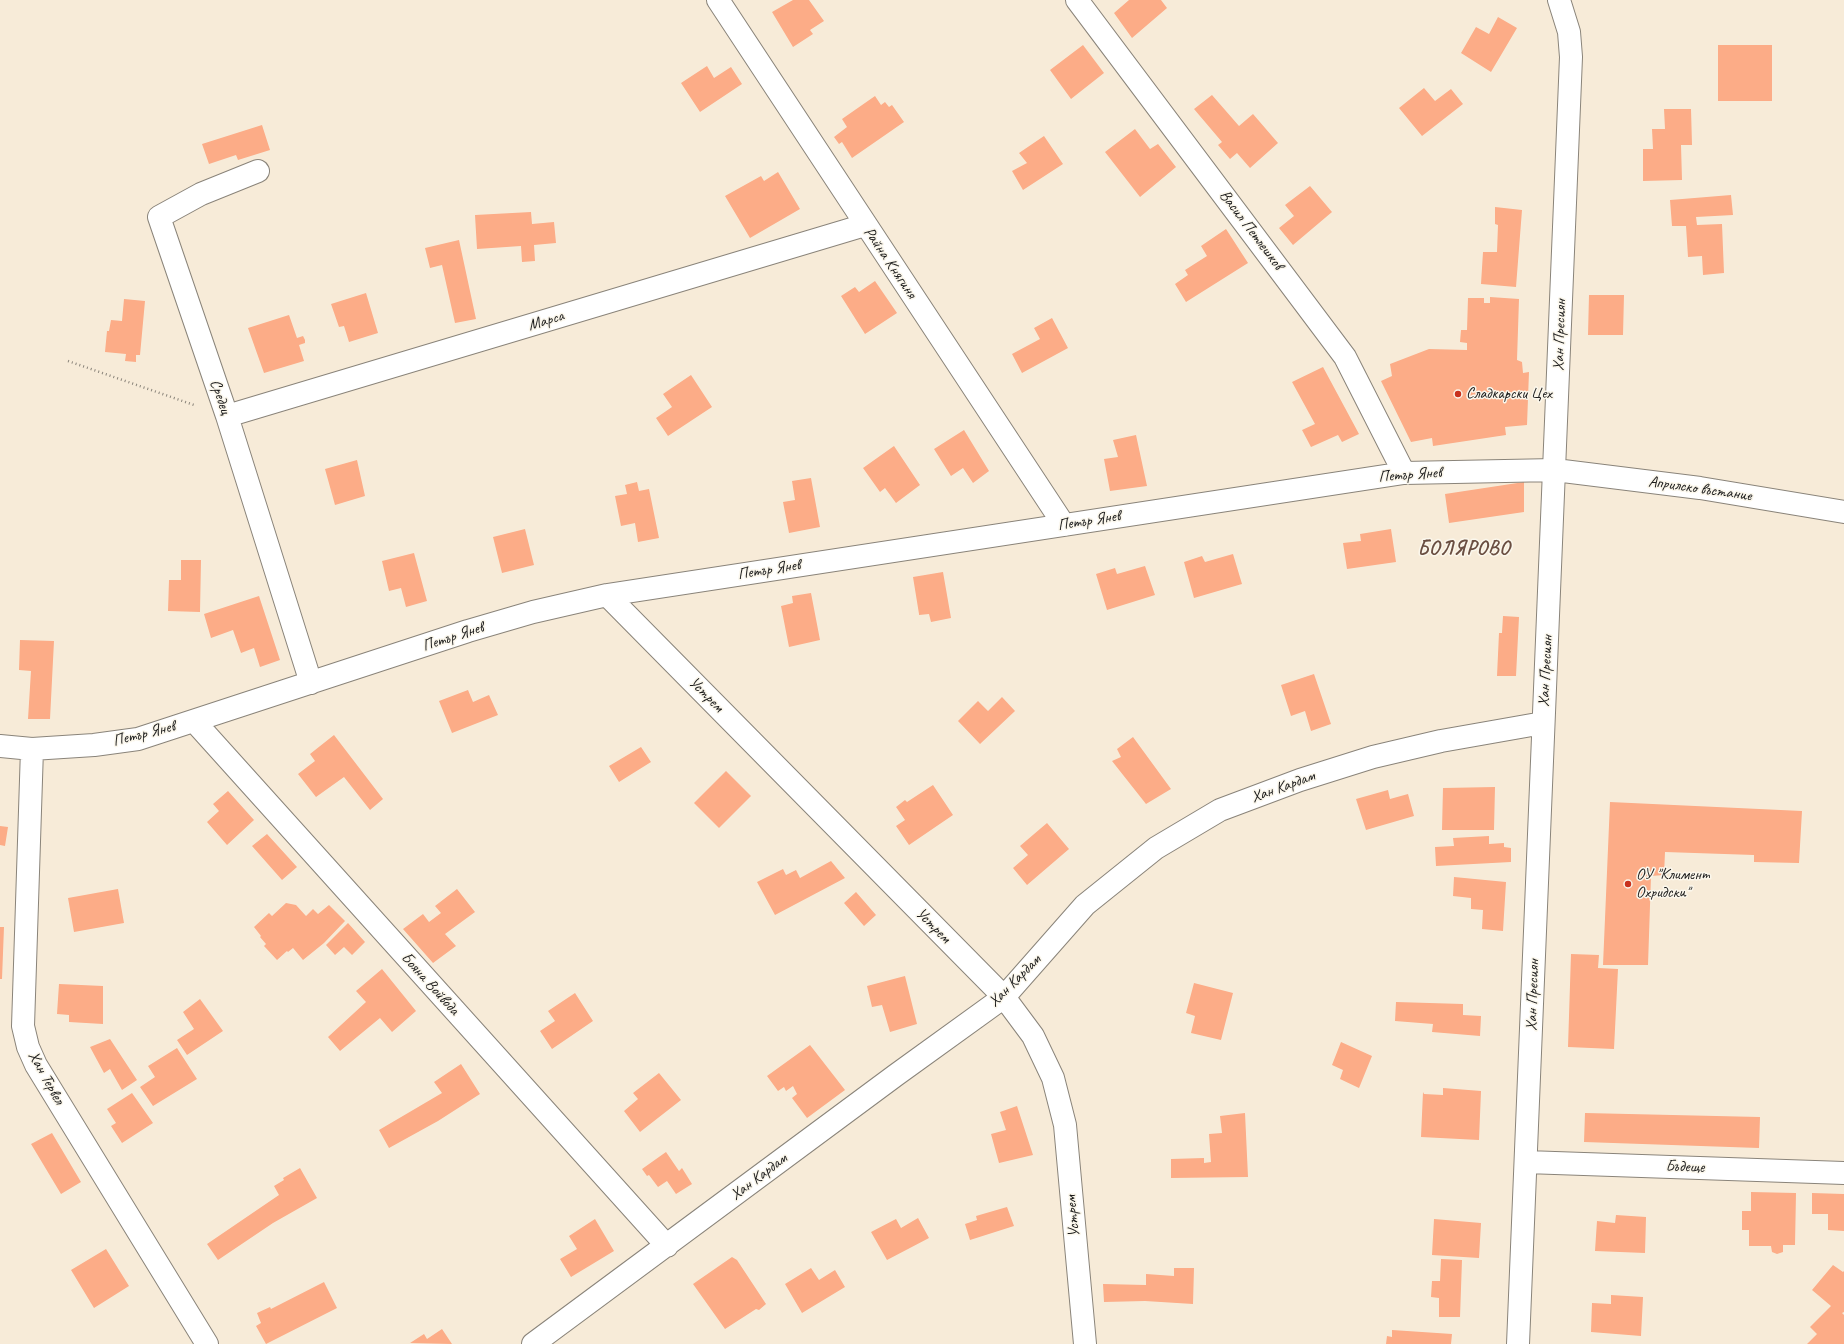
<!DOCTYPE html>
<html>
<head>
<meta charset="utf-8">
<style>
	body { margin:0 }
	canvas { display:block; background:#f7ebd8 }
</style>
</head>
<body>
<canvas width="1844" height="1344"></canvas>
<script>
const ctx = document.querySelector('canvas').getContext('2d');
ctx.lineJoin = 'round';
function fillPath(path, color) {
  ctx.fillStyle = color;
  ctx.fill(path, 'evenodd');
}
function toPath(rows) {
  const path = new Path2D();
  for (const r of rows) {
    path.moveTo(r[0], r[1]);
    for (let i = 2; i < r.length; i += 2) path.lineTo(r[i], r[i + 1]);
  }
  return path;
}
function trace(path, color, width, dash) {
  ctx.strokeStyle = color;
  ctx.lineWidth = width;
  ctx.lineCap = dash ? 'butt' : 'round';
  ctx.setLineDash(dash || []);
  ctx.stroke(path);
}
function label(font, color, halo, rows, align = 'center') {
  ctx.font = font + ' Caveat,sans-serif';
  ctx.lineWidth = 3;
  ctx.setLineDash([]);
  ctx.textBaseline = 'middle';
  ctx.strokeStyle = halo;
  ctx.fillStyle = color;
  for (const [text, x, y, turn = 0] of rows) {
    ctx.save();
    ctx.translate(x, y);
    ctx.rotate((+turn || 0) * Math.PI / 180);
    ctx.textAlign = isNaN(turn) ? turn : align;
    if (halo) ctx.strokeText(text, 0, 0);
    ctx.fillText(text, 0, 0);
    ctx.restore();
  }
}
const building = toPath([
	[793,0,809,0,824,21,810,30,813,34,793,47,772,12],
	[1129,0,1161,0,1167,8,1132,38,1114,13],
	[1498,17,1517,28,1491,72,1461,53,1476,27,1489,34],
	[1083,45,1104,73,1071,99,1050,70],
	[1718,45,1772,45,1772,101,1718,101],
	[707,66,714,78,731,67,742,84,700,112,681,83],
	[1424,88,1435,101,1451,89,1463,104,1422,136,1399,108],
	[1212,95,1239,126,1253,114,1278,143,1250,168,1237,153,1230,159,1218,145,1222,142,1194,109],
	[875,96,881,105,885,102,889,107,892,105,904,122,852,158,842,142,839,144,834,137,847,127,842,119],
	[1664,109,1691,109,1692,145,1681,145,1682,180,1643,181,1643,149,1653,149,1652,129,1665,129],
	[262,125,270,150,238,160,236,155,209,164,202,144],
	[1135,129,1150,149,1158,144,1176,167,1140,197,1105,152],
	[1044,136,1063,164,1023,190,1012,171,1027,163,1019,153],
	[778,172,800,209,750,238,725,196,761,176,764,181],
	[1310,186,1332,212,1293,245,1279,228,1294,216,1285,205],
	[1731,195,1733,215,1696,217,1697,225,1722,224,1724,273,1703,275,1702,256,1688,257,1686,226,1672,226,1670,200],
	[1495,207,1522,210,1516,287,1481,284,1483,252,1497,252,1498,225,1495,224],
	[531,212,532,224,554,222,556,243,534,245,535,261,522,262,521,246,477,249,475,215],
	[1226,229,1248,263,1186,302,1175,284,1188,275,1185,270,1207,256,1201,246],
	[459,240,476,319,455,323,442,265,430,268,425,248],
	[875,281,897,313,865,334,841,296,855,287,859,292],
	[366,293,378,333,349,342,344,326,339,327,331,304],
	[1589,295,1624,295,1623,335,1588,335],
	[1490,297,1519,299,1517,360,1522,362,1523,373,1529,372,1527,425,1505,427,1506,435,1433,446,1432,438,1411,442,1381,381,1392,376,1390,364,1429,349,1467,350,1467,343,1460,342,1461,330,1467,330,1468,298,1484,298,1484,303,1490,303],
	[124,299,145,301,140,355,136,355,136,362,125,361,126,354,105,352,107,331,109,331,111,320,122,321],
	[289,315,297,338,303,336,305,340,305,343,299,345,304,361,264,373,248,328],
	[1052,318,1068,348,1022,373,1012,354,1040,339,1034,328],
	[1323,367,1359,434,1342,442,1338,435,1311,447,1302,430,1315,424,1292,382],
	[691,375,712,407,668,436,656,418,672,407,663,394],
	[964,430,989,471,973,483,963,468,951,476,934,449],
	[1136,435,1147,486,1110,491,1104,459,1118,457,1113,440],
	[894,446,920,485,896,503,885,488,880,492,863,468],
	[357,460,365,496,335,505,325,469],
	[811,478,820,527,789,533,783,502,795,500,792,481],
	[637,482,639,491,649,489,659,538,638,542,635,523,621,526,615,496,627,494,625,485],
	[1524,482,1524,512,1449,523,1445,494],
	[525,529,534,565,502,573,493,537],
	[1391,529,1396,562,1347,569,1343,543,1361,541,1360,534],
	[414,553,427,601,406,607,401,588,389,591,382,561],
	[1233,554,1242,584,1194,598,1184,562,1202,556,1205,562],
	[181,560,201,560,200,612,168,611,169,580,181,580],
	[1145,566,1155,595,1107,610,1096,574,1115,568,1117,574],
	[943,572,951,618,931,622,929,614,919,615,919,614,913,577],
	[811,593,820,640,789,647,781,606,793,603,792,596],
	[259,596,280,660,260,667,254,648,241,653,233,630,211,638,204,614],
	[1503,616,1519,617,1516,676,1497,676,1499,633,1502,633],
	[20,640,54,641,50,719,28,719,31,671,19,670],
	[1314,674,1331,724,1311,731,1305,711,1291,716,1281,685],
	[468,690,473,702,489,695,498,715,452,733,439,701],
	[1002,697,1015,711,980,744,958,721,978,701,988,711],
	[334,735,383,799,370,810,344,777,316,797,298,774,315,761,310,754],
	[1133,737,1171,789,1146,804,1112,761,1121,757,1117,749],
	[641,747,651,762,619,782,609,766],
	[726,771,751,796,719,828,694,803],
	[933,785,953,815,909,845,896,826,905,820,896,807,905,800,907,802],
	[1495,787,1494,830,1442,830,1443,788],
	[1388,790,1390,799,1408,794,1414,816,1366,830,1356,799],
	[228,791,254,820,227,845,207,822,219,811,213,804],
	[1610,802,1802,811,1799,863,1754,862,1754,855,1665,852,1664,875,1651,876,1648,965,1603,965],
	[1047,823,1069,849,1027,885,1013,868,1028,855,1020,846],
	[0,826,8,827,5,846,0,845],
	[267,834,297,867,282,880,252,846],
	[1489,836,1489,844,1504,843,1504,847,1511,848,1511,862,1436,866,1435,847,1454,846,1453,838],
	[831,861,845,878,775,915,757,882,783,869,786,875,796,870,800,878],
	[1454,877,1506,882,1503,931,1482,929,1483,910,1471,909,1471,898,1453,896],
	[118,889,124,923,74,932,68,898],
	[457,889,475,912,445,934,456,946,433,963,403,929,423,914,429,922,441,913,435,906],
	[856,892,876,915,864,926,844,903],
	[286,903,296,905,306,916,313,909,318,914,329,905,345,921,324,943,303,960,293,948,288,952,287,951,277,960,264,946,266,944,260,937,261,936,254,927,269,913,272,916],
	[348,923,365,942,352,955,344,947,335,955,326,945],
	[0,927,4,927,2,979,0,979],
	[1571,954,1599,955,1598,968,1618,969,1614,1049,1568,1047],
	[382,969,416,1011,392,1032,380,1018,340,1051,328,1037,366,1002,356,991],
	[905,976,917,1024,890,1032,882,1005,872,1007,867,986],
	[1194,983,1233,993,1221,1040,1191,1033,1195,1016,1186,1013],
	[59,984,103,986,103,1024,69,1022,69,1015,57,1014],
	[575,993,593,1021,552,1049,540,1031,555,1021,548,1011],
	[200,999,223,1031,187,1055,177,1040,194,1029,183,1012],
	[1396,1002,1463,1004,1463,1015,1481,1016,1480,1036,1432,1032,1433,1024,1395,1021],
	[110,1039,137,1080,122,1090,110,1069,104,1073,90,1047],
	[1341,1042,1372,1056,1359,1088,1340,1079,1343,1070,1332,1065],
	[810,1045,845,1090,807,1118,792,1098,797,1094,793,1086,786,1091,784,1087,778,1091,767,1076],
	[177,1048,197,1079,153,1106,140,1087,155,1077,148,1066],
	[461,1064,480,1094,438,1121,389,1148,379,1130,442,1093,434,1082],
	[659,1073,681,1100,640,1132,624,1111,638,1099,633,1093],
	[1443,1088,1481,1091,1479,1140,1421,1137,1423,1092,1424,1094,1443,1095],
	[132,1093,153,1123,122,1143,111,1126,116,1123,107,1109],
	[1017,1106,1033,1155,999,1163,991,1134,1006,1130,1000,1112],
	[1245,1113,1248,1177,1171,1178,1171,1159,1204,1158,1204,1163,1211,1162,1209,1134,1222,1133,1220,1116],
	[1585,1113,1760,1117,1759,1148,1584,1142],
	[52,1133,81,1182,61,1194,31,1144],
	[666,1152,679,1171,682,1168,692,1184,676,1194,667,1181,658,1187,649,1175,647,1176,642,1169],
	[300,1168,317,1198,273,1223,218,1260,207,1244,279,1195,274,1186,284,1180,283,1178],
	[1751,1192,1796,1193,1795,1245,1783,1245,1783,1252,1777,1254,1772,1252,1771,1246,1749,1246,1749,1230,1742,1230,1742,1211,1751,1211],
	[1812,1193,1844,1194,1844,1231,1828,1230,1828,1214,1812,1214],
	[1007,1207,1014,1226,970,1240,965,1224,977,1220,976,1216],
	[1616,1215,1646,1217,1645,1253,1595,1251,1597,1221,1615,1223],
	[918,1218,929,1238,887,1260,871,1232,896,1219,901,1228],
	[595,1219,614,1251,571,1277,560,1259,577,1249,569,1236],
	[1434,1219,1481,1223,1479,1258,1432,1255],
	[106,1249,129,1286,94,1308,71,1270],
	[732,1257,737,1260,766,1304,759,1310,756,1309,725,1329,693,1284],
	[1441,1259,1462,1260,1460,1317,1439,1317,1439,1298,1431,1297,1432,1281,1440,1281],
	[1833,1265,1843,1272,1844,1271,1844,1312,1842,1313,1844,1315,1844,1344,1807,1344,1817,1334,1810,1327,1831,1306,1812,1290],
	[811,1268,819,1280,835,1270,845,1287,802,1313,785,1284],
	[1174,1268,1194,1268,1193,1304,1145,1301,1104,1302,1103,1284,1146,1285,1146,1274,1174,1276],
	[324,1282,337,1308,266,1344,256,1326,261,1323,257,1313,270,1307,271,1309],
	[1611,1295,1643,1297,1641,1336,1591,1332,1592,1303,1611,1304],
	[442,1329,452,1344,410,1343,424,1334,427,1339],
	[1392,1330,1452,1334,1451,1344,1386,1344,1387,1336,1392,1337]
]);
const path = toPath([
	[68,361,194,405]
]);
const minor = toPath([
	[718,0,1064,525],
	[1077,0,1345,357,1404,473],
	[258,171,201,194,159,217,227,416,311,683],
	[227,416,865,225],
	[607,595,1004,997,1033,1036,1053,1078,1065,1125,1085,1344],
	[194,721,667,1246],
	[0,746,32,749,94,745,138,739,468,631,533,612,607,595,1404,473,1555,470,1700,488,1844,512],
	[32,749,23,1026,28,1047,36,1065,207,1344],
	[1526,1162,1844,1173],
	[533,1344,896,1075,1004,997,1085,905,1156,848,1220,810,1300,780,1373,757,1441,741,1543,723],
	[1518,1344,1571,57,1569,32,1559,0]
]);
const markers = [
	[1458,394,4,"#c8321e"],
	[1628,884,4,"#c8321e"]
];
const streetNames = [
	["Васил Петлешков",1251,230,53],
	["Райна Княгиня",890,263,56],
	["Марса",546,321,-17],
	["Хан Пресиян",1560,335,-88],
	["Средец",220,397,71],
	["Петър Янев",1410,475,-4],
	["Априлско въстание",1700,489,8],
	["Петър Янев",1089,521,-9],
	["Петър Янев",769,570,-9],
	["Петър Янев",453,637,-18],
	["Хан Пресиян",1546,671,-87],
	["Устрем",706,695,45],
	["Петър Янев",144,734,-14],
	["Хан Кардам",1283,787,-20],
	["Устрем",933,926,45],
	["Хан Кардам",1015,981,-45],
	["Бояна Войвода",430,984,48],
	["Хан Пресиян",1533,995,-88],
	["Хан Тервел",46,1078,61],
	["Бъдеще",1685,1167,2],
	["Хан Кардам",759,1177,-37],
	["Устрем",1073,1216,-95]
];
const poiNames = [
	["Сладкарски Цех",1466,394],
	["ОУ \"Климент",1636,875],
	["Охридски\"",1636,893]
];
const districtNames = [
	["БОЛЯРОВО",1464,549]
];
fillPath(building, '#fcac87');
trace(minor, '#8a847a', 24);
trace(path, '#8a847a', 2.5, [1, 3]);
trace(minor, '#fff', 22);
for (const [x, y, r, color] of markers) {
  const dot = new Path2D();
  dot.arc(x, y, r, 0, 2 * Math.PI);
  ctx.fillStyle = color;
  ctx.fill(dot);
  trace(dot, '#fbf7ec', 1.5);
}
label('16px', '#1c1c1c', '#fbf7ec', streetNames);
label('16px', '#1c1c1c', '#fbf7ec', poiNames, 'left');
ctx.letterSpacing = '1px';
label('bold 20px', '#6a4e41', '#fbf7ec', districtNames);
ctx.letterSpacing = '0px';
</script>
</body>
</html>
